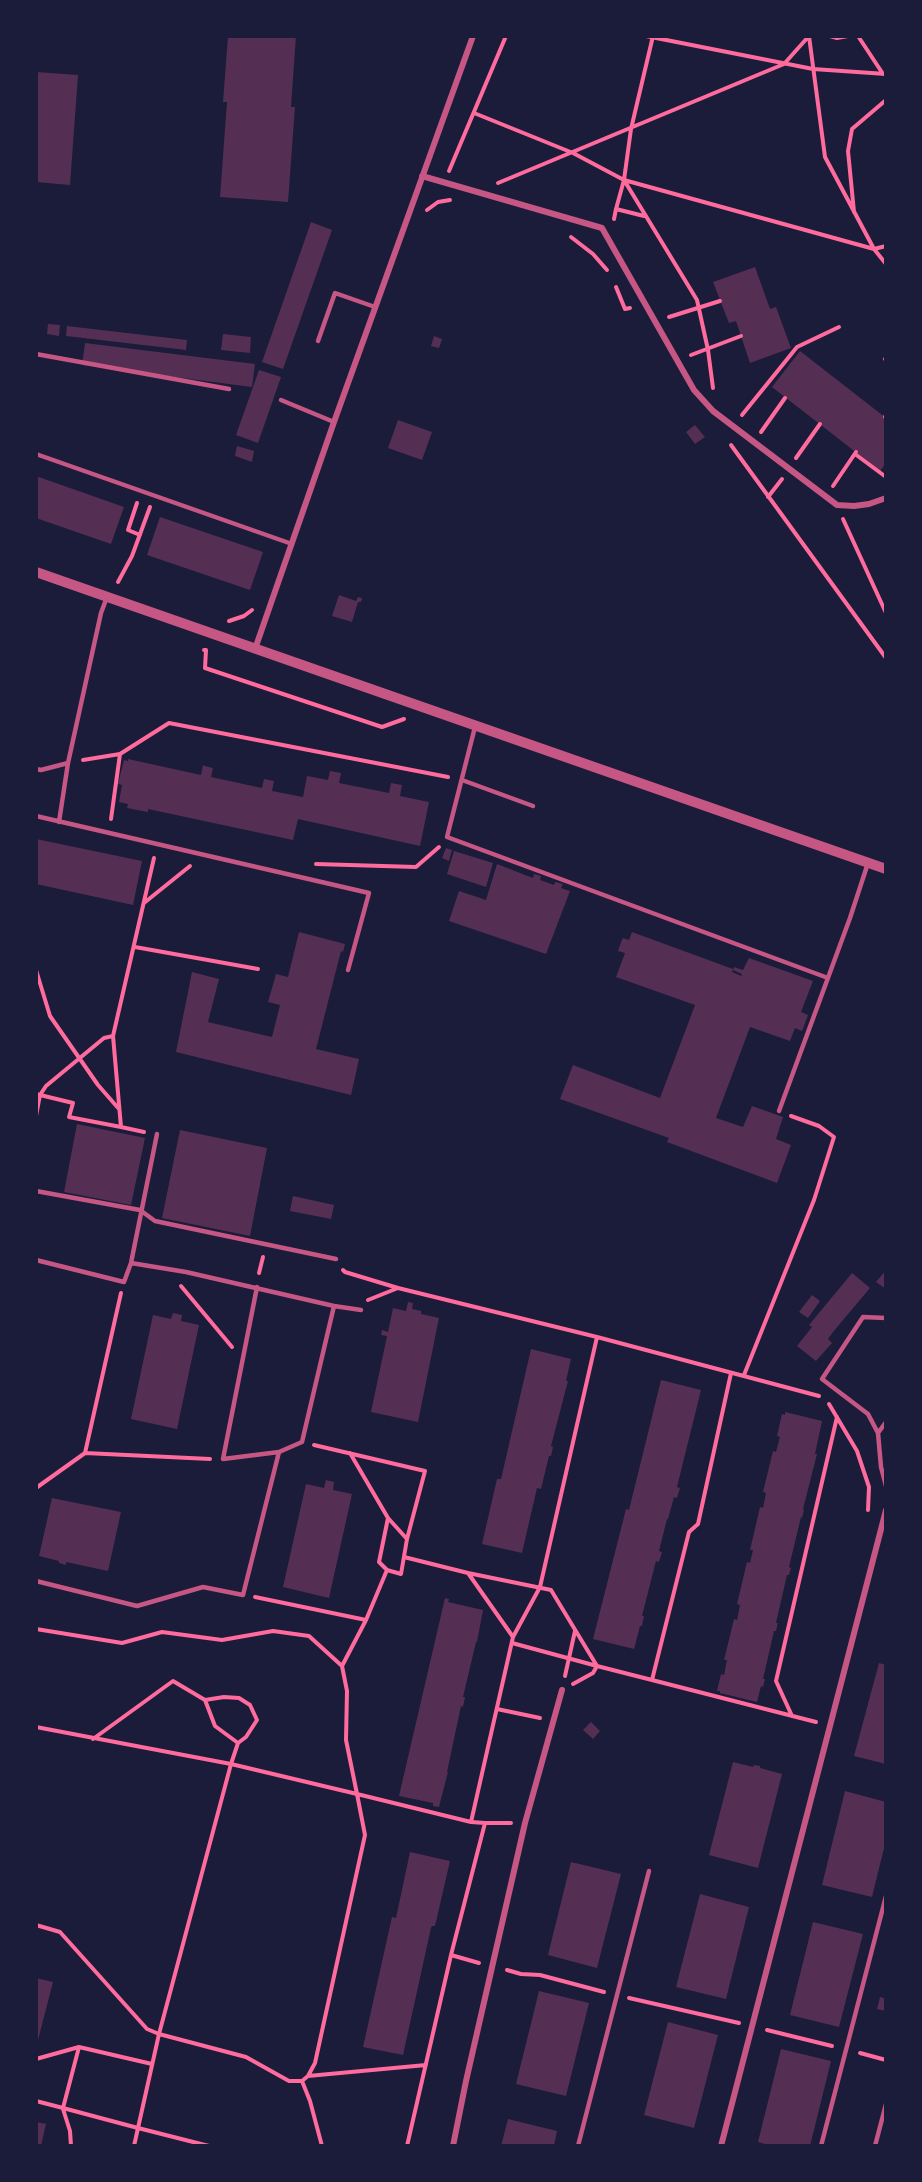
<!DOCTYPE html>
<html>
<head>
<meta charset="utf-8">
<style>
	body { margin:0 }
	#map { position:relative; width:922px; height:2182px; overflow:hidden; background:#1b1b3a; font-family:Helvetica,sans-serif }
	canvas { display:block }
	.frame { position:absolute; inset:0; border:38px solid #1b1b3a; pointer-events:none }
</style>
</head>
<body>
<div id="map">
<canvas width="922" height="2182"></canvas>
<div class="frame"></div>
</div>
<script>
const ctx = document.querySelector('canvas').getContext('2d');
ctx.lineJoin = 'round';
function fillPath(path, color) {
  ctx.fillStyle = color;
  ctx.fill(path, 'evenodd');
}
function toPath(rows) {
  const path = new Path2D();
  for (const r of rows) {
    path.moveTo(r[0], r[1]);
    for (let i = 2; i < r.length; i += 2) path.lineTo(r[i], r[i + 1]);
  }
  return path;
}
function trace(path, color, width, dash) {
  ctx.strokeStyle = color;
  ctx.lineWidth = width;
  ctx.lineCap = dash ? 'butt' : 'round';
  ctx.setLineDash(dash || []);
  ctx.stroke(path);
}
const building = toPath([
	[228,36,296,36,291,107,295,107,288,202,220,197,227,102,223,102],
	[36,72,78,75,70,185,36,182],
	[311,222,332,230,283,369,262,362],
	[755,267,770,309,776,307,791,348,750,363,736,321,729,323,713,282],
	[48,324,60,325,59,336,47,334],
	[67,326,187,340,186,350,66,336],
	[223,334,251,337,250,353,221,350],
	[434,336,442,339,439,348,431,346],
	[85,343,255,364,252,387,82,365],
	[800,351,886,418,886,463,880,471,772,387],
	[259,370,281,377,258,443,236,435],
	[398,420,432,432,422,460,388,448],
	[695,425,705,437,695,444,686,432],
	[237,446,254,451,252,462,235,456],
	[36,476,124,507,111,544,36,518],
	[160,517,263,552,250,590,147,555],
	[339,595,356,601,358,597,362,598,361,602,358,602,352,622,332,616],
	[128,759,201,775,203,765,205,766,213,768,211,777,262,788,264,779,274,781,272,791,303,797,307,776,328,780,330,771,341,773,339,783,389,793,391,783,402,785,400,796,429,802,420,846,298,819,293,840,148,809,148,812,127,808,128,804,119,802,122,785,118,784,124,760,128,761],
	[36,839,142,861,133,905,36,884],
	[446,848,452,850,449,861,442,858],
	[454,851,493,863,486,887,447,874],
	[497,864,533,878,534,874,541,876,540,880,554,885,555,882,563,884,561,888,570,891,546,954,449,921,459,891,486,900],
	[299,932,345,944,343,952,341,951,316,1049,359,1059,351,1095,176,1052,192,972,219,979,208,1022,272,1037,280,1005,268,1002,276,974,288,977],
	[632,932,733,969,732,972,741,976,742,974,733,970,734,967,743,970,749,958,813,981,801,1012,808,1015,807,1018,802,1031,795,1028,790,1041,750,1027,716,1118,743,1127,752,1106,783,1117,776,1139,791,1145,777,1183,667,1142,669,1138,560,1099,573,1065,660,1098,695,1005,616,977,625,953,618,951,621,942,623,938,629,940],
	[77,1124,145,1138,131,1205,64,1192],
	[180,1130,267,1148,250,1236,162,1218],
	[293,1196,334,1205,331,1219,290,1211],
	[886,1270,886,1289,876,1282],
	[852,1273,870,1288,833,1332,828,1339,832,1343,816,1361,797,1346,812,1327,809,1325],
	[812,1295,820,1301,808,1318,799,1312],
	[408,1302,413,1303,412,1309,421,1311,421,1314,439,1318,418,1422,371,1412,387,1336,381,1335,382,1330,388,1332,393,1308,406,1311],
	[173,1313,182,1315,181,1321,199,1325,177,1429,131,1419,153,1315,171,1319],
	[531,1349,571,1359,566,1381,568,1381,551,1446,553,1447,551,1456,549,1456,541,1489,537,1488,522,1553,482,1544,497,1479,501,1479],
	[661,1380,701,1390,677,1487,680,1488,677,1498,674,1497,668,1519,667,1519,659,1551,662,1552,659,1562,656,1561,642,1616,644,1616,642,1626,640,1626,634,1649,593,1639,626,1509,629,1510],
	[785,1412,822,1421,815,1454,817,1454,803,1509,804,1510,802,1518,801,1517,789,1567,791,1568,789,1575,787,1575,776,1623,778,1623,776,1631,774,1631,763,1679,765,1679,763,1687,761,1686,757,1702,720,1693,720,1691,717,1691,721,1674,724,1675,727,1660,724,1660,734,1619,737,1620,740,1605,737,1604,747,1562,750,1563,753,1550,750,1550,760,1507,763,1508,766,1493,763,1492,773,1451,776,1452,780,1437,777,1436,782,1414,785,1415],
	[326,1480,334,1482,333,1490,352,1494,329,1598,283,1587,306,1484,324,1488],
	[52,1498,121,1512,108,1571,66,1562,66,1565,59,1563,59,1561,39,1556],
	[445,1598,449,1599,448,1602,483,1610,477,1642,476,1642,463,1697,465,1697,463,1707,461,1706,447,1772,448,1772,439,1807,433,1806,433,1803,399,1796],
	[879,1663,886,1665,886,1764,854,1756],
	[591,1722,600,1731,593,1739,583,1730],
	[733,1762,753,1767,754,1765,760,1766,760,1768,782,1774,758,1868,709,1855],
	[845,1791,886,1802,886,1840,872,1897,822,1885],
	[410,1852,450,1861,435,1926,432,1926,431,1928,403,2055,363,2047,392,1917,396,1918],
	[571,1862,621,1874,597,1968,548,1955],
	[700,1894,749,1907,726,1999,676,1987],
	[813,1922,863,1934,839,2027,790,2015],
	[36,1978,53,1982,38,2040,36,2040],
	[539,1991,589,2003,566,2096,516,2084],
	[880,1997,886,1999,886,2011,877,2009],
	[668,2022,718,2035,694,2128,644,2115],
	[781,2049,831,2061,810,2146,772,2146,758,2142],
	[508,2119,557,2131,554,2146,501,2146],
	[36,2122,46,2124,41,2146,36,2146]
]);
const path = toPath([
	[646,36,813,69,886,74],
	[653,36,631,129,624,180,874,249,886,264],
	[809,36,825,157,874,249,886,246],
	[830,36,837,38,848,36],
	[858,36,883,74],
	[474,113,573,153,624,180],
	[449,171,506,36],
	[498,183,784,64,809,36],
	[616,209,624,180,697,300,708,350,713,388],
	[427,210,438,202,450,200],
	[854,212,848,151,852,129,886,100],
	[614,219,616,209,644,216],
	[571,237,593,254,607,270],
	[616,287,625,309,630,308],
	[669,317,720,301],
	[691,355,741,336],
	[885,359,886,359],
	[742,415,797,347,839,327],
	[885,417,886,415],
	[761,432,785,398],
	[731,445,886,658],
	[855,454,886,477],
	[796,458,820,424],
	[833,486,856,452],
	[768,497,782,479],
	[137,503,128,530,140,535],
	[843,519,886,613],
	[118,582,132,556,150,507],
	[229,621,244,616,252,610],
	[204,650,206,650,205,668,382,727,404,719],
	[83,760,120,754,169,723,448,777],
	[111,819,120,754],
	[316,864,416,867,439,847],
	[144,903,190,866],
	[135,947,258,969],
	[36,970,50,1016,98,1085,119,1109],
	[36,1094,73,1103,69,1117,121,1127],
	[36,1116,40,1095,46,1086,104,1038,113,1036],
	[144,1132,121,1127,113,1036,154,858],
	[343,1270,345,1272,398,1288,368,1300],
	[259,1273,263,1257],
	[181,1286,232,1347],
	[398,1288,597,1337,819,1396],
	[121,1293,85,1453,210,1459],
	[744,1375,814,1200,834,1137,819,1126,791,1116],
	[829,1404,857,1451,869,1487,868,1510],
	[314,1445,425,1471,407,1539],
	[36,1488,85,1453],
	[404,1557,468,1573,513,1637],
	[387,1570,401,1574,407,1539,388,1518],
	[468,1573,551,1590,597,1666],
	[255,1597,366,1620,387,1570,379,1562,388,1518,350,1453],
	[36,1629,122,1643,162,1632,222,1640,273,1631,309,1636,342,1666],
	[512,1643,597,1666],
	[565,1676,575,1631],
	[652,1680,816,1722],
	[573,1684,593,1673,597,1666,652,1680,689,1532,698,1524,731,1373],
	[497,1709,540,1718],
	[792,1716,776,1681,837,1417],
	[36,1727,231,1764,357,1794,346,1740,347,1691,342,1666,366,1620],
	[93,1739,173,1681,205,1700],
	[471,1822,513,1637,540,1587,597,1337],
	[485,1823,511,1823],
	[36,1925,60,1932,147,2029,159,2034,246,2057,289,2081,302,2081,308,2076,315,2063,365,1835,357,1794,471,1822,485,1823,451,1955,407,2146],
	[451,1955,479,1963],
	[507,1970,521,1974,540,1975,604,1992],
	[629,1998,739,2023],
	[767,2030,832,2046],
	[860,2053,886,2060],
	[36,2059,79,2047,152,2064],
	[308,2076,426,2065],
	[302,2081,310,2101,322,2146],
	[36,2101,63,2108,79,2047],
	[63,2108,138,2128,134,2146],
	[63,2109,70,2131,71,2146],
	[209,2146,138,2128,159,2034,231,1764,238,1743,246,1737,257,1720,250,1705,239,1698,224,1697,205,1700,215,1726,238,1743]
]);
const service = toPath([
	[318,341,335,293,375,307],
	[36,354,229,389],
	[281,400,334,422],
	[36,454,292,544],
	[475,727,447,837,828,978],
	[36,769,41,770,68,763,101,613,107,597],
	[462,780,533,806],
	[36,816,369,893,348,970],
	[59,822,68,763],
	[779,1111,850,918,868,863],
	[36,1191,140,1210,155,1221,336,1259],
	[36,1260,124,1282,131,1263,157,1134],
	[131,1263,186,1272,334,1306,361,1310],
	[257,1287,223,1459,279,1452,302,1442,334,1306],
	[886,1318,863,1317,822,1379,868,1414,878,1433,881,1467,886,1486],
	[878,1433,886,1422],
	[36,1581,137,1606,203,1587,243,1595,279,1452],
	[578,2146,649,1871],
	[821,2146,886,1896],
	[875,2146,886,2104]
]);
const minor = toPath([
	[422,176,602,228,694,390,713,411,837,505,854,506,869,504,886,498],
	[255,649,334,422,473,36],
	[453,2146,466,2081,525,1823,562,1690],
	[721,2146,886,1510]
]);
const tertiary = toPath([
	[36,572,886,869]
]);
fillPath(building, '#542f53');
trace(path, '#ff6b9d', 4);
trace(service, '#c65784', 4.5);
trace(minor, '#c65784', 6);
trace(tertiary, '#c65784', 10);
</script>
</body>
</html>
